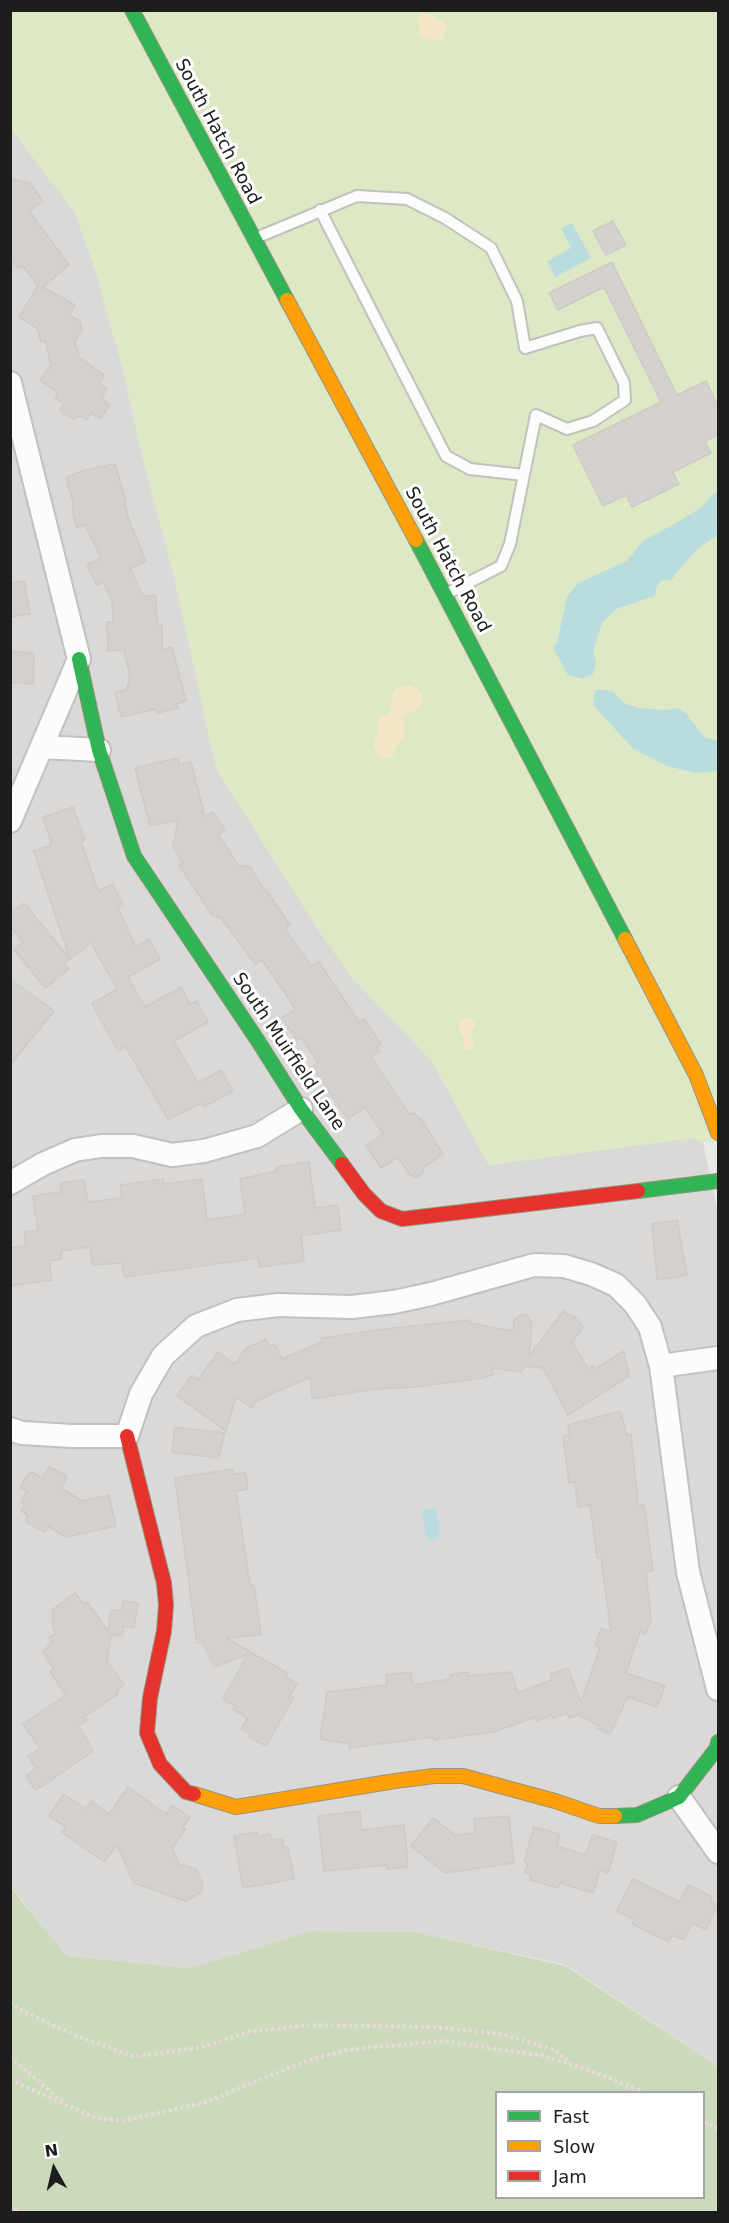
<!DOCTYPE html>
<html>
<head>
<meta charset="utf-8">
<style>
	body { margin:0 }
	#map { position:relative; width:729px; height:2223px; overflow:hidden; background:#ebe9e6; font-family:"DejaVu Sans",sans-serif }
	canvas { display:block }
	.frame { position:absolute; inset:0; border:12px solid #1d1d1d; pointer-events:none }
	.legend { position:absolute; left:495px; top:2091px; width:210px; height:108px; box-sizing:border-box; background:#fff; border:2px solid #a5a5a5; margin:0; padding:8px 10px; list-style:none; font-size:18px; color:#1d1d1d }
	.legend li { display:flex; align-items:center; gap:12px; height:30px }
	.legend b { width:30px; border:2px solid #a5a5a5 }
	.north { position:absolute; left:24px; top:2139px; width:60px; height:60px; -webkit-text-stroke:4px #fff; paint-order:stroke; rotate:352deg; font-size:16px; font-weight:700; line-height:24px; text-align:center; color:#1d1d1d }
	.north::after { content:''; display:block; margin:auto; width:21px; height:27px; background:#1d1d1d; clip-path:polygon(50% 0,100% 100%,50% 72%,0 100%) }
</style>
</head>
<body>
<div id="map">
<canvas width="729" height="2223"></canvas>
<div class="frame"></div>
<ul class="legend">
<li><b style="height:8px;background:#30b455"></b>Fast</li>
<li><b style="height:8px;background:#ff9f0a"></b>Slow</li>
<li><b style="height:8px;background:#e5322d"></b>Jam</li>
</ul>
<div class="north">N</div>
</div>
<script>
const ctx = document.querySelector('canvas').getContext('2d');
ctx.lineJoin = 'round';
function fillPath(path, color) {
  ctx.fillStyle = color;
  ctx.fill(path, 'evenodd');
}
function toPath(rows) {
  const path = new Path2D();
  for (const r of rows) {
    path.moveTo(r[0], r[1]);
    for (let i = 2; i < r.length; i += 2) path.lineTo(r[i], r[i + 1]);
  }
  return path;
}
function trace(path, color, width, dash) {
  ctx.strokeStyle = color;
  ctx.lineWidth = width;
  ctx.lineCap = dash ? 'butt' : 'round';
  ctx.setLineDash(dash || []);
  ctx.stroke(path);
}
function label(font, color, halo, rows, align = 'center') {
  ctx.font = font + ' "DejaVu Sans",sans-serif';
  ctx.lineWidth = 6;
  ctx.setLineDash([]);
  ctx.textBaseline = 'middle';
  ctx.strokeStyle = halo;
  ctx.fillStyle = color;
  for (const [text, x, y, turn = 0] of rows) {
    ctx.save();
    ctx.translate(x, y);
    ctx.rotate((+turn || 0) * Math.PI / 180);
    ctx.textAlign = isNaN(turn) ? turn : align;
    if (halo) ctx.strokeText(text, 0, 0);
    ctx.fillText(text, 0, 0);
    ctx.restore();
  }
}
const residential = toPath([
	[10,127,75,212,96,272,123,370,143,459,174,576,216,768,319,931,354,980,432,1061,489,1165,692,1138,703,1142,718,1214,718,2067,566,1965,416,1932,312,1931,190,1968,67,1956,11,1887]
]);
const grass = toPath([
	[11,11,718,11,718,1142,703,1142,692,1138,489,1165,432,1061,354,980,319,931,216,768,174,576,143,459,123,370,96,272,75,212,11,127]
]);
const forest = toPath([
	[10,1887,67,1956,190,1968,312,1931,416,1932,566,1966,718,2067,718,2212,11,2212],
	[496,2092,704,2092,704,2198,496,2198]
]);
const sand = toPath([
	[426,13,445,23,446,28,443,41,420,38,418,18,422,14],
	[409,685,418,689,422,695,423,701,420,706,414,711,405,714,403,718,405,736,396,747,393,756,385,758,379,757,373,745,374,738,378,732,379,716,388,715,391,711,392,695,395,689,402,686],
	[466,1017,471,1018,476,1025,471,1033,474,1048,470,1051,464,1048,464,1038,458,1028,461,1019]
]);
const water = toPath([
	[572,223,591,258,555,277,547,261,571,248,561,228],
	[718,492,718,535,696,550,670,581,665,579,657,585,655,596,618,608,602,623,593,651,596,662,593,674,583,679,568,675,553,648,557,643,567,597,578,583,627,561,643,541,678,522,703,506,713,494],
	[596,689,612,691,626,704,639,708,665,710,678,708,687,714,704,737,718,741,718,771,695,773,667,766,632,748,595,707,593,700],
	[436,1508,440,1537,437,1537,437,1540,430,1541,430,1538,426,1538,422,1510]
]);
const building = toPath([
	[10,179,30,183,43,201,29,211,69,265,43,287,75,305,69,315,80,321,82,329,75,342,79,357,104,375,99,383,107,389,101,398,110,405,100,419,91,413,86,420,80,416,73,419,60,410,64,404,55,398,58,393,40,380,51,365,45,340,41,342,37,328,19,317,38,286,23,266,19,269,10,258,10,179],
	[613,221,626,245,606,255,593,231,613,221],
	[612,262,677,395,706,381,718,406,718,435,705,441,711,453,673,472,679,484,632,507,626,495,603,506,573,445,661,402,604,287,558,310,549,293,612,262],
	[115,464,126,501,124,501,129,520,146,561,130,569,143,596,156,596,157,625,162,625,162,650,172,647,186,701,176,704,178,708,158,713,156,709,121,717,115,692,126,690,130,677,124,650,108,651,107,622,113,622,112,601,103,582,97,585,87,565,101,558,85,525,76,527,72,508,74,507,67,479,67,477,82,471,115,464],
	[24,581,30,614,10,617,10,583,24,581],
	[10,651,34,653,33,684,10,682,10,651],
	[178,758,179,765,191,762,205,817,213,812,225,830,218,834,238,865,251,867,264,890,267,891,290,925,285,929,311,966,318,961,359,1022,364,1019,381,1044,377,1047,380,1051,371,1057,409,1114,414,1113,419,1119,421,1119,443,1154,424,1167,423,1173,417,1177,410,1175,398,1157,381,1168,366,1146,383,1134,365,1107,348,1119,312,1067,318,1063,301,1037,297,1040,282,1018,295,1009,285,993,262,960,255,964,221,918,213,916,179,865,183,863,173,847,178,820,150,826,135,768,178,758],
	[73,807,85,840,81,841,98,891,113,884,123,905,118,908,136,947,149,939,160,959,128,977,145,1007,181,987,190,1004,197,1001,208,1022,174,1041,198,1083,221,1070,233,1091,204,1107,202,1103,168,1119,125,1046,118,1051,92,1004,117,989,91,943,70,959,34,851,52,845,43,817,73,807],
	[24,903,70,959,64,963,69,969,45,988,14,949,23,942,10,926,10,914,24,903],
	[10,979,54,1011,10,1065,10,979],
	[309,1162,315,1208,338,1205,341,1230,301,1236,304,1261,260,1267,258,1258,124,1277,122,1263,93,1265,90,1247,61,1251,62,1259,49,1261,52,1280,10,1286,10,1248,26,1246,24,1232,38,1230,33,1196,61,1192,60,1183,84,1180,88,1202,122,1198,120,1185,163,1179,164,1184,202,1179,207,1220,245,1214,240,1179,277,1171,276,1167,309,1162],
	[677,1220,687,1275,657,1280,652,1224,677,1220],
	[563,1311,568,1315,573,1315,583,1327,572,1342,588,1369,593,1366,595,1369,624,1351,629,1376,568,1415,543,1368,526,1366,521,1372,492,1368,493,1375,482,1378,415,1387,375,1389,324,1397,312,1398,310,1377,256,1401,251,1408,236,1397,226,1431,177,1396,192,1375,198,1380,218,1352,235,1364,245,1349,266,1339,269,1346,275,1344,282,1359,322,1342,321,1338,393,1328,470,1320,470,1323,513,1331,514,1320,521,1315,527,1315,532,1323,529,1357,563,1311],
	[620,1411,627,1435,631,1434,638,1505,644,1504,653,1571,646,1572,651,1620,646,1634,640,1631,626,1673,665,1686,657,1707,628,1697,610,1734,597,1728,598,1725,578,1715,569,1718,567,1713,553,1718,552,1715,536,1721,535,1717,494,1732,434,1740,433,1737,349,1748,349,1744,320,1739,327,1692,387,1685,386,1675,411,1672,413,1685,450,1679,450,1675,468,1672,468,1676,511,1672,518,1693,552,1680,550,1674,568,1668,581,1702,600,1647,595,1646,601,1628,611,1632,601,1558,597,1558,590,1505,578,1507,575,1482,569,1483,563,1436,569,1435,568,1425,620,1411],
	[175,1427,225,1433,218,1458,172,1452,175,1427],
	[49,1467,66,1475,65,1477,67,1478,61,1488,82,1501,109,1495,116,1526,66,1537,48,1526,45,1532,26,1522,28,1515,21,1511,25,1504,21,1502,27,1491,21,1488,21,1485,29,1473,32,1472,42,1478,49,1467],
	[233,1469,234,1474,246,1473,248,1489,236,1491,250,1585,254,1585,261,1635,226,1638,287,1673,285,1676,297,1684,289,1697,294,1697,266,1746,249,1737,250,1734,241,1729,248,1718,233,1709,235,1706,223,1699,248,1654,214,1667,203,1642,197,1643,175,1478,233,1469],
	[75,1593,84,1604,87,1602,108,1631,111,1610,122,1611,123,1601,138,1603,134,1628,124,1626,122,1636,111,1635,107,1661,124,1685,116,1691,118,1694,84,1717,87,1720,79,1726,93,1751,40,1788,39,1787,35,1790,26,1776,36,1768,28,1756,40,1748,23,1724,66,1695,50,1672,54,1670,43,1652,52,1642,49,1637,56,1633,53,1629,52,1610,75,1593],
	[128,1787,166,1814,172,1805,190,1817,183,1827,186,1829,172,1848,179,1864,196,1869,203,1885,200,1893,185,1901,134,1883,117,1845,104,1862,62,1832,66,1827,49,1816,64,1794,86,1809,92,1801,109,1814,128,1787],
	[360,1811,362,1830,404,1825,408,1867,387,1869,387,1865,324,1871,318,1816,360,1811],
	[509,1816,514,1863,445,1873,411,1846,433,1818,455,1835,476,1833,474,1819,509,1816],
	[534,1827,560,1834,557,1846,586,1855,592,1835,617,1842,608,1873,600,1870,593,1893,560,1883,558,1888,530,1880,531,1875,525,1873,528,1862,524,1862,534,1827],
	[257,1832,258,1836,270,1834,271,1840,282,1838,284,1848,288,1847,294,1879,243,1888,234,1836,257,1832],
	[633,1879,680,1902,688,1885,712,1897,710,1900,718,1905,706,1930,692,1923,684,1940,672,1935,669,1942,632,1924,635,1920,617,1911,633,1879]
]);
const path = toPath([
	[10,2003,24,2012,75,2035,134,2057,201,2047,249,2032,308,2025,435,2027,501,2034,555,2050,570,2063],
	[10,2057,64,2103],
	[10,2080,96,2118,123,2121,206,2102,303,2062,346,2050,443,2041,539,2055,589,2070,644,2092],
	[704,2122,718,2129],
	[10,2206,18,2212]
]);
const lane = toPath([
	[320,210,446,456,470,469,524,475],
	[256,238,357,196,407,199,445,218,491,248,517,301,525,348,580,331,597,328,624,383,625,400,593,421,567,429,536,415,510,544,501,566,448,593]
]);
const street = toPath([
	[10,383,79,659,10,821],
	[42,747,99,750],
	[10,1183,43,1164,75,1150,101,1146,133,1146,172,1155,204,1151,257,1136,301,1109],
	[661,1366,688,1572,718,1689],
	[10,1429,22,1433,72,1436,127,1436,141,1394,163,1356,196,1326,237,1310,278,1305,352,1307,394,1302,431,1294,534,1265,564,1266,591,1274,616,1285,635,1304,650,1327,661,1366,718,1358],
	[679,1797,718,1852]
]);
const fast = toPath([
	[132,10,287,300],
	[416,540,625,939],
	[79,659,99,750,134,856,258,1041,301,1109,342,1164],
	[638,1191,718,1181],
	[615,1816,637,1815,679,1797,717,1748,718,1742]
]);
const slow = toPath([
	[287,300,416,540],
	[625,939,696,1075,718,1133],
	[194,1794,236,1807,395,1781,434,1776,463,1776,555,1801,599,1816,615,1816]
]);
const jam = toPath([
	[342,1164,364,1194,381,1211,402,1219,638,1191],
	[127,1436,164,1583,166,1605,164,1631,150,1698,147,1733,160,1764,186,1792,194,1794]
]);
const streetNames = [
	["South Hatch Road",217,132,62],
	["South Hatch Road",447,560,62],
	["South Muirfield Lane",288,1052,56]
];
fillPath(residential, '#dad9d7');
fillPath(grass, '#dde9c4');
fillPath(forest, '#cbdabb');
fillPath(sand, '#f6e6c8');
fillPath(water, '#b9dddf');
fillPath(building, '#d4d1ce');
trace(building, '#cecac7', 1.5);
trace(lane, '#c2c1c0', 14);
trace(street, '#c2c1c0', 26);
trace(fast, '#96947e', 16);
trace(slow, '#96947e', 16);
trace(jam, '#96947e', 16);
trace(path, '#ead9d9', 4, [3, 3]);
trace(lane, '#fcfcfb', 10);
trace(street, '#fcfcfb', 22);
trace(fast, '#30b455', 14);
trace(slow, '#ff9f0a', 14);
trace(jam, '#e5322d', 14);
label('18px', '#1d1d1d', '#fff', streetNames);
</script>
</body>
</html>
